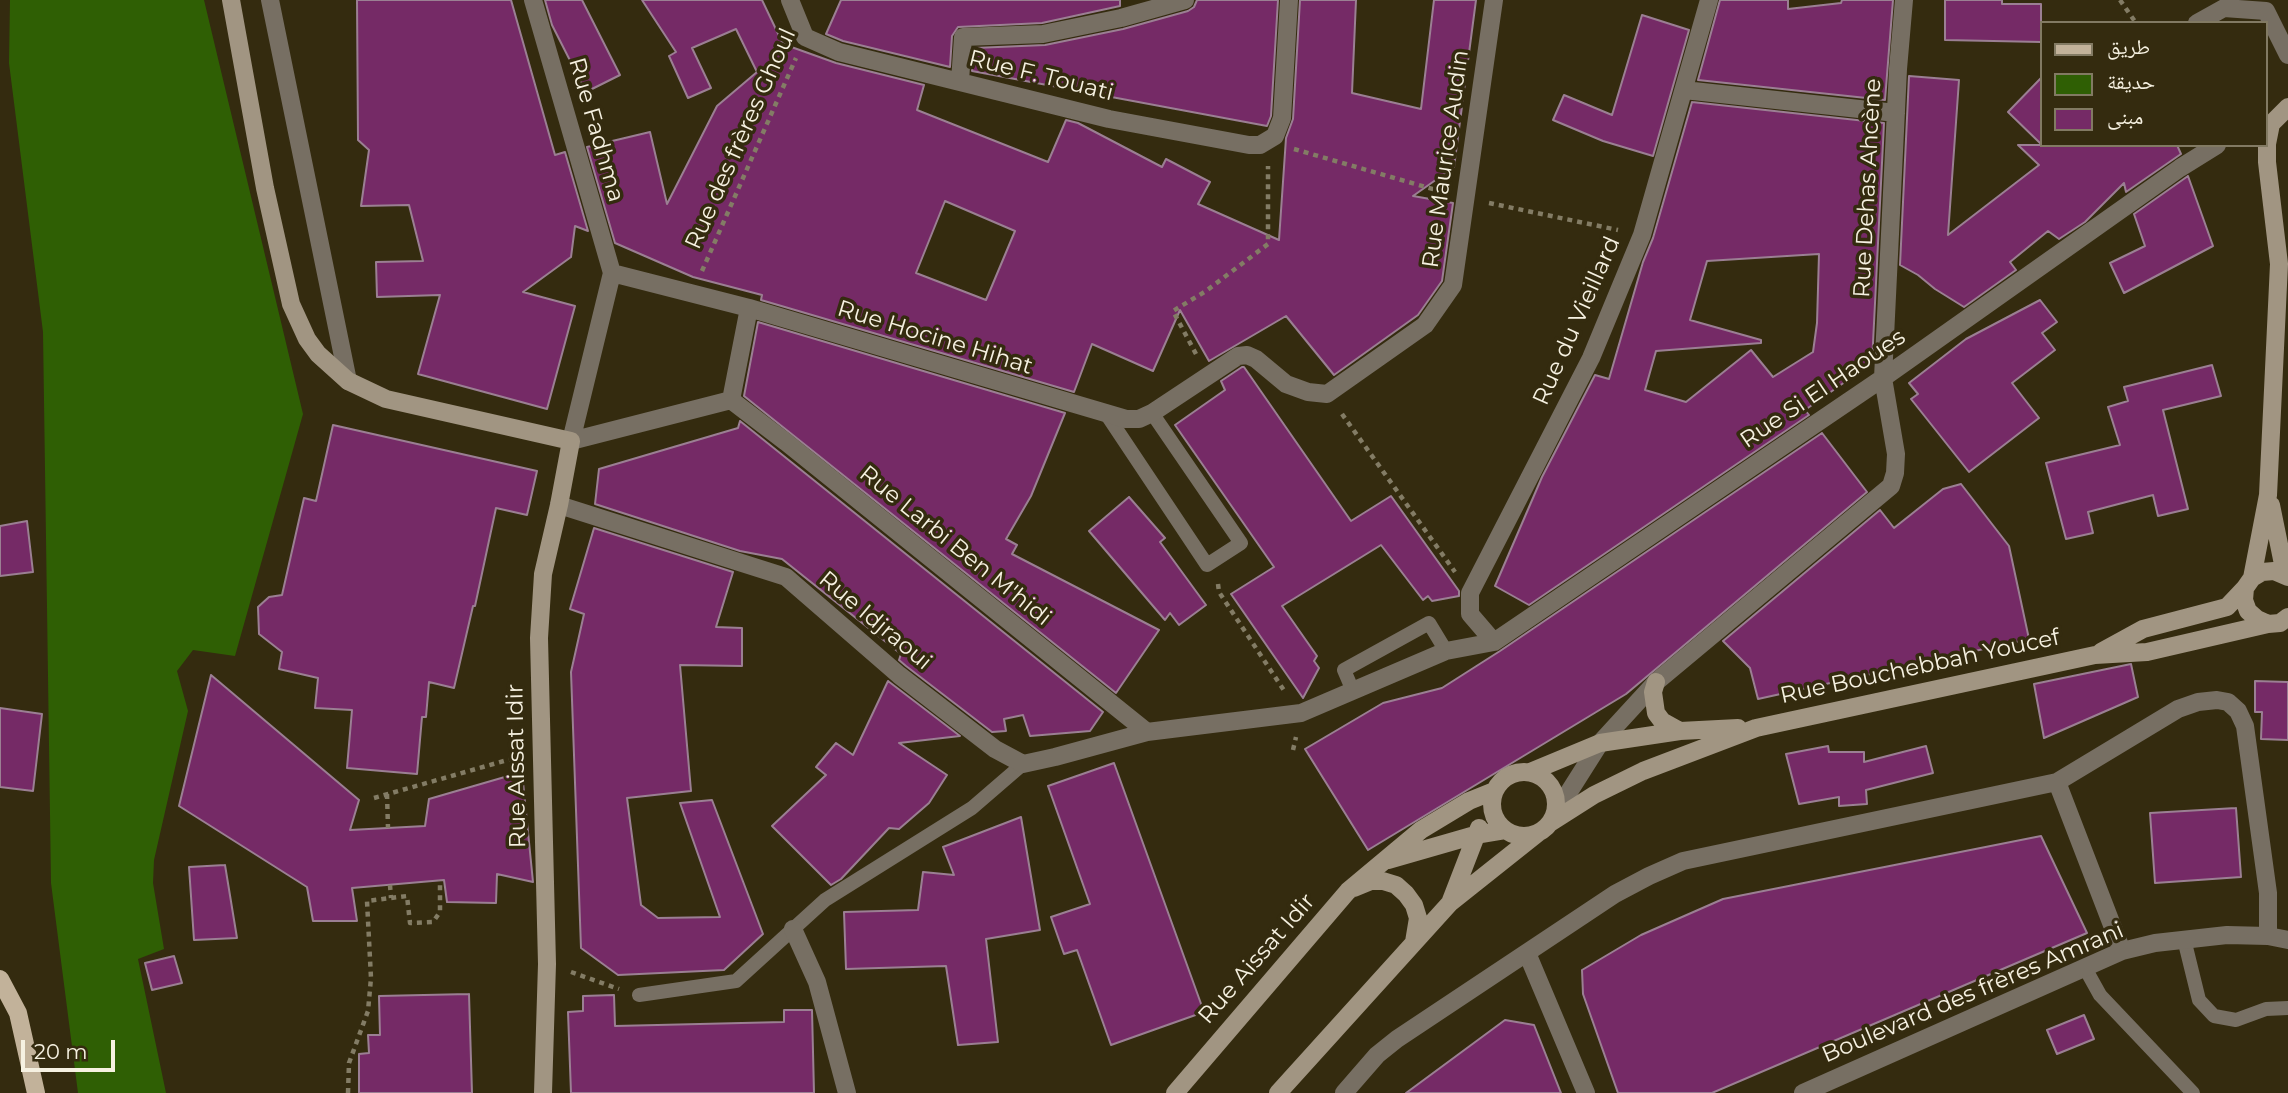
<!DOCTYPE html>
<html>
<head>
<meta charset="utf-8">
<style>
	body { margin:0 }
	#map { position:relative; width:2288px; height:1093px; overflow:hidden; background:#342b0f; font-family:Montserrat,"Noto Naskh Arabic",sans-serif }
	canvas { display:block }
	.legend { position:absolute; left:2040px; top:21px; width:228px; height:126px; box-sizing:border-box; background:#342b0f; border:2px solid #827a63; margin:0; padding:9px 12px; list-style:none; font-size:21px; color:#f6f1e1 }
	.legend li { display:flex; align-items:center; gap:14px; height:35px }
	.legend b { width:35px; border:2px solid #827a63 }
	.scale { position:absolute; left:21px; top:1040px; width:94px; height:32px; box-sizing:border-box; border:4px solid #f6f1e1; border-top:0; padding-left:9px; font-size:21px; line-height:24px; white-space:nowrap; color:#f6f1e1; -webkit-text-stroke:5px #342b0f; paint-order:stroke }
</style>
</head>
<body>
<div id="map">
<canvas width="2288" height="1093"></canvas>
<ul class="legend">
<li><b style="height:9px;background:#c2b29a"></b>طريق</li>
<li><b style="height:19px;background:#2f5f04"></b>حديقة</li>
<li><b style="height:19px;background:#752a66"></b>مبنى</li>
</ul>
<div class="scale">20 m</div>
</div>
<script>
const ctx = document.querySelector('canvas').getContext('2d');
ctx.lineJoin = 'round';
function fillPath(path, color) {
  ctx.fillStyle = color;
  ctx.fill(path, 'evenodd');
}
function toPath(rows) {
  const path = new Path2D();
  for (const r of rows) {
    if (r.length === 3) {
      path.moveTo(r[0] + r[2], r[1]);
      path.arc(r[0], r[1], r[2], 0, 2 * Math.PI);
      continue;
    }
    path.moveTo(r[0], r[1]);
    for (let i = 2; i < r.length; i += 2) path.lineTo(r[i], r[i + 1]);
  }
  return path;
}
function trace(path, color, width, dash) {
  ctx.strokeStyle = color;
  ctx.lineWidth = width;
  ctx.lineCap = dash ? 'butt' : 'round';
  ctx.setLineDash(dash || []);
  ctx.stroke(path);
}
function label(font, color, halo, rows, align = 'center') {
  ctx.font = font + ' Montserrat,sans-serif';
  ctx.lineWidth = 7;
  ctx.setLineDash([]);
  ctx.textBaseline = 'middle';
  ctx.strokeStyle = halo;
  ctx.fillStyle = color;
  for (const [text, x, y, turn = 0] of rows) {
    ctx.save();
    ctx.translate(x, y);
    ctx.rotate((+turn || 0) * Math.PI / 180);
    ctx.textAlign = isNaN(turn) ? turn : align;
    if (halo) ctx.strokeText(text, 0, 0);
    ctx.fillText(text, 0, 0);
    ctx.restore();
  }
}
const green = toPath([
	[10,0,204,0,303,414,235,656,193,650,177,671,188,711,154,860,153,883,164,949,138,959,166,1093,78,1093,51,883,43,332,9,63]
]);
const building = toPath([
	[357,0,511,0,555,155,565,152,588,231,575,226,571,257,523,292,575,306,547,409,418,374,440,295,377,297,376,262,423,261,409,205,361,206,369,150,358,140,357,0],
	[545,0,582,0,620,75,586,92,552,25,545,0],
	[642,0,762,0,783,44,836,63,924,85,917,110,1048,162,1066,120,1078,123,1162,167,1166,159,1210,182,1198,204,1279,240,1286,138,1293,119,1300,0,1356,0,1352,93,1421,109,1434,0,1476,0,1454,167,1413,196,1453,203,1442,281,1418,315,1334,375,1286,316,1209,361,1180,310,1153,371,1092,344,1074,392,761,300,762,295,693,277,615,243,587,147,650,132,667,204,717,106,757,72,736,29,692,48,711,88,688,98,669,56,676,52,642,0],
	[945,201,1015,231,986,300,916,273,945,201],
	[841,0,1120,0,1120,6,1042,23,958,27,952,36,950,67,843,41,826,34,841,0],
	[1197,0,1278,0,1271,116,1267,126,972,71,974,48,1045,45,1123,29,1188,11,1194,7,1197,0],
	[1720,0,1788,0,1788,9,1841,3,1842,0,1893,0,1885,100,1698,80,1720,0],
	[1945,0,2002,0,2002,4,2041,4,2041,42,1945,40,1945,0],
	[1642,15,1689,30,1653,156,1603,141,1553,120,1564,95,1612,115,1642,15],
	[1909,76,1959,80,1948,235,2039,165,2018,145,2177,145,2181,154,2126,192,2124,183,2085,222,2059,239,2048,231,2010,262,2016,270,1964,307,1935,289,1918,275,1900,265,1909,76],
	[2041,78,2041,144,2008,112,2041,78],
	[1692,102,1884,123,1872,363,1805,410,1809,415,1529,605,1495,586,1542,477,1595,375,1609,379,1643,262,1653,238,1692,102],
	[1819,254,1817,323,1813,352,1773,377,1751,350,1686,402,1645,390,1656,351,1761,343,1761,340,1690,320,1707,261,1819,254],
	[2188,176,2213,246,2124,293,2110,263,2145,246,2134,214,2188,176],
	[2040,300,2057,322,2042,333,2055,350,2012,383,2039,418,1969,472,1911,399,1918,394,1909,383,1966,339,2040,300],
	[758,322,1065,413,1031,496,1006,539,1017,545,1012,554,1159,630,1116,693,744,396,758,322],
	[2212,365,2221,396,2163,410,2188,509,2158,516,2153,495,2088,512,2093,533,2066,539,2046,463,2120,445,2108,407,2128,401,2124,387,2212,365],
	[1242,367,1244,367,1351,521,1391,496,1459,591,1459,596,1432,601,1428,596,1423,600,1381,545,1282,606,1317,656,1314,661,1319,668,1303,698,1231,594,1274,567,1175,425,1225,390,1221,381,1242,367],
	[740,421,1103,712,1090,731,1030,736,1023,715,1004,719,1006,731,992,732,906,666,899,660,901,654,782,559,740,551,595,504,599,469,738,428,740,421],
	[333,425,537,471,527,515,496,508,475,606,473,606,454,688,429,682,426,717,422,717,417,774,347,768,352,710,315,708,318,678,279,669,282,652,259,634,258,607,269,597,282,595,304,498,316,501,333,425],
	[1822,433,1867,492,1626,694,1368,850,1305,749,1383,703,1442,688,1500,651,1822,433],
	[1961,484,2009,546,2029,639,1758,699,1750,668,1723,641,1880,510,1894,528,1943,489,1961,484],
	[1129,497,1165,538,1160,542,1206,605,1179,625,1170,613,1165,620,1089,531,1129,497],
	[27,521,33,572,0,576,0,526,27,521],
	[594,528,733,572,716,627,742,628,742,666,680,665,691,791,627,798,641,905,658,918,720,917,680,803,712,800,763,934,724,970,618,975,581,948,571,672,584,614,570,609,594,528],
	[2131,664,2138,697,2044,738,2034,684,2131,664],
	[211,675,359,800,350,830,425,826,429,799,522,772,533,882,497,874,496,903,447,902,444,880,352,888,357,921,313,921,307,887,179,806,211,675],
	[888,681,960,736,899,743,947,775,929,803,899,829,889,828,841,879,831,885,772,826,826,775,816,767,836,743,853,755,888,681],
	[2255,681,2288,682,2288,740,2261,739,2262,712,2255,712,2255,681],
	[0,708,42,714,33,791,0,787,0,708],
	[1828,746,1829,752,1864,752,1864,762,1926,746,1933,773,1866,790,1867,804,1839,806,1839,797,1799,804,1786,754,1828,746],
	[1114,763,1204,1012,1111,1045,1077,950,1064,954,1051,917,1090,904,1048,786,1114,763],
	[2236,808,2241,877,2155,883,2150,813,2236,808],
	[1021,817,1040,930,986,939,998,1042,958,1045,946,966,846,969,844,912,918,910,923,872,954,875,943,847,1021,817],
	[2041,836,2087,933,1712,1093,1618,1093,1583,994,1582,970,1641,935,1723,899,2041,836],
	[225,865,237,938,194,940,189,867,225,865],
	[174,956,182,983,152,990,145,963,174,956],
	[469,994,472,1093,359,1093,359,1054,369,1053,368,1035,380,1035,379,996,469,994],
	[614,995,615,1026,784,1022,784,1010,812,1010,814,1093,571,1093,568,1012,583,1011,583,996,614,995],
	[2084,1015,2094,1039,2057,1054,2047,1030,2084,1015],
	[1505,1020,1534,1025,1561,1093,1406,1093,1505,1020]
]);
const path = toPath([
	[2120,0,2136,23],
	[1294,149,1443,192],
	[1489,203,1618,230],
	[702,271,796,58],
	[1196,354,1173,311,1206,291,1268,244,1268,166],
	[1342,414,1455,572],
	[1218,584,1219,592,1285,692],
	[1293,750,1296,737],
	[387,794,388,828],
	[374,798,518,757],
	[390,885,391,898],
	[571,972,619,989],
	[348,1093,349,1063,368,1011,371,978,367,901,407,896,410,923,433,922,440,912,440,880]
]);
const lane = toPath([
	[1107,415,1207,565,1241,543,1152,413],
	[1353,691,1344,670,1429,623,1446,651],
	[2184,939,2199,1000,2214,1016,2236,1020,2266,1009,2288,1008],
	[2085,968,2100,995,2193,1093],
	[639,995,736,981,825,900,972,808,1023,764]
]);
const street = toPath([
	[270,0,348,381],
	[533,0,612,273],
	[790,0,805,37,839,52,1109,119,1249,145,1260,145,1275,136,1282,118,1289,0],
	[2197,23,2224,8,2266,11,2288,55],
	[960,81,963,37,1043,34,1121,18,1185,0],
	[1684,90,1896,113],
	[749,308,731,400,571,441,612,273,749,308,1126,419,1139,419,1152,413,1238,356,1247,355,1256,359,1286,384,1308,392,1327,394,1425,325,1453,285,1494,0],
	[731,400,786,442,1147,732],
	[559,505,786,577,899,675,995,749,1023,764,1055,757,1147,732,1301,713,1446,651,1494,642,1883,378,2180,168,2217,145],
	[1494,642,1470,614,1470,593,1591,358,1642,235,1709,0],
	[2057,782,2122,951],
	[1555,814,1600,743,1656,682,1891,486,1895,473,1896,454,1883,378,1898,69,1904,0],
	[793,929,817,982,847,1093],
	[1527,953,1586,1093],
	[1344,1093,1377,1055,1397,1039,1615,894,1649,876,1683,861,2057,782,2178,709,2198,702,2217,700,2228,702,2238,711,2245,726,2268,893,2268,936],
	[1803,1093,2122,951,2155,943,2227,935,2268,936,2288,940]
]);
const secondary = toPath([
	[231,0,265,188,291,304,307,339,318,354,348,381,386,399,571,441,559,505,543,574,539,638,547,964,543,1093],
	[2271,505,2285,574],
	[2288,577,2274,571,2262,572,2252,578,2245,588,2244,600,2248,611,2257,619,2268,624,2280,623,2288,617],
	[2252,578,2268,495,2279,264,2267,162,2267,144,2271,124,2288,107],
	[2101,652,2143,629,2227,607,2245,588],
	[1656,682,1653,692,1656,713,1662,721,1680,731],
	[1524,804,32],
	[1530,772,1600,743,1680,731,1738,728],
	[1550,823,1594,795,1643,771,1756,728,2095,655,2147,652,2268,624],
	[1388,860,1475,835,1505,830],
	[1354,888,1371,881,1383,881,1396,885,1406,894,1414,905,1418,918,1414,942],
	[1450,903,1479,828],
	[1175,1093,1348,891,1421,830,1469,801,1494,791],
	[1278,1093,1450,903,1538,833]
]);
const primary = toPath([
	[0,979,18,1013,36,1093]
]);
const streetNames = [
	["Rue F. Touati",1041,76,14],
	["Rue Fadhma",596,130,74],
	["Rue des frères Ghoul",741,139,-66],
	["Rue Maurice Audin",1446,159,-82],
	["Rue Dehas Ahcène",1868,188,-87],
	["Rue du Vieillard",1577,321,-66],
	["Rue Hocine Hihat",935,338,17],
	["Rue Si El Haoues",1823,389,-34],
	["Rue Larbi Ben M'hidi",955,546,39],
	["Rue Idjraoui",875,621,40],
	["Rue Bouchebbah Youcef",1920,667,-12],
	["Rue Aissat Idir",517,766,-91],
	["Rue Aissat Idir",1257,959,-49],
	["Boulevard des frères Amrani",1973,993,-23]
];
fillPath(green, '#2f5f04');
fillPath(building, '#752a66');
trace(building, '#9b7f93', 2);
trace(path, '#837c65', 4.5, [5, 5]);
trace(lane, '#776f63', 14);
trace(street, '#776f63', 18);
trace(secondary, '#a19582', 18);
trace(primary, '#c2b29a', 18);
label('23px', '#f6f1e1', '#342b0f', streetNames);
</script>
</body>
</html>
